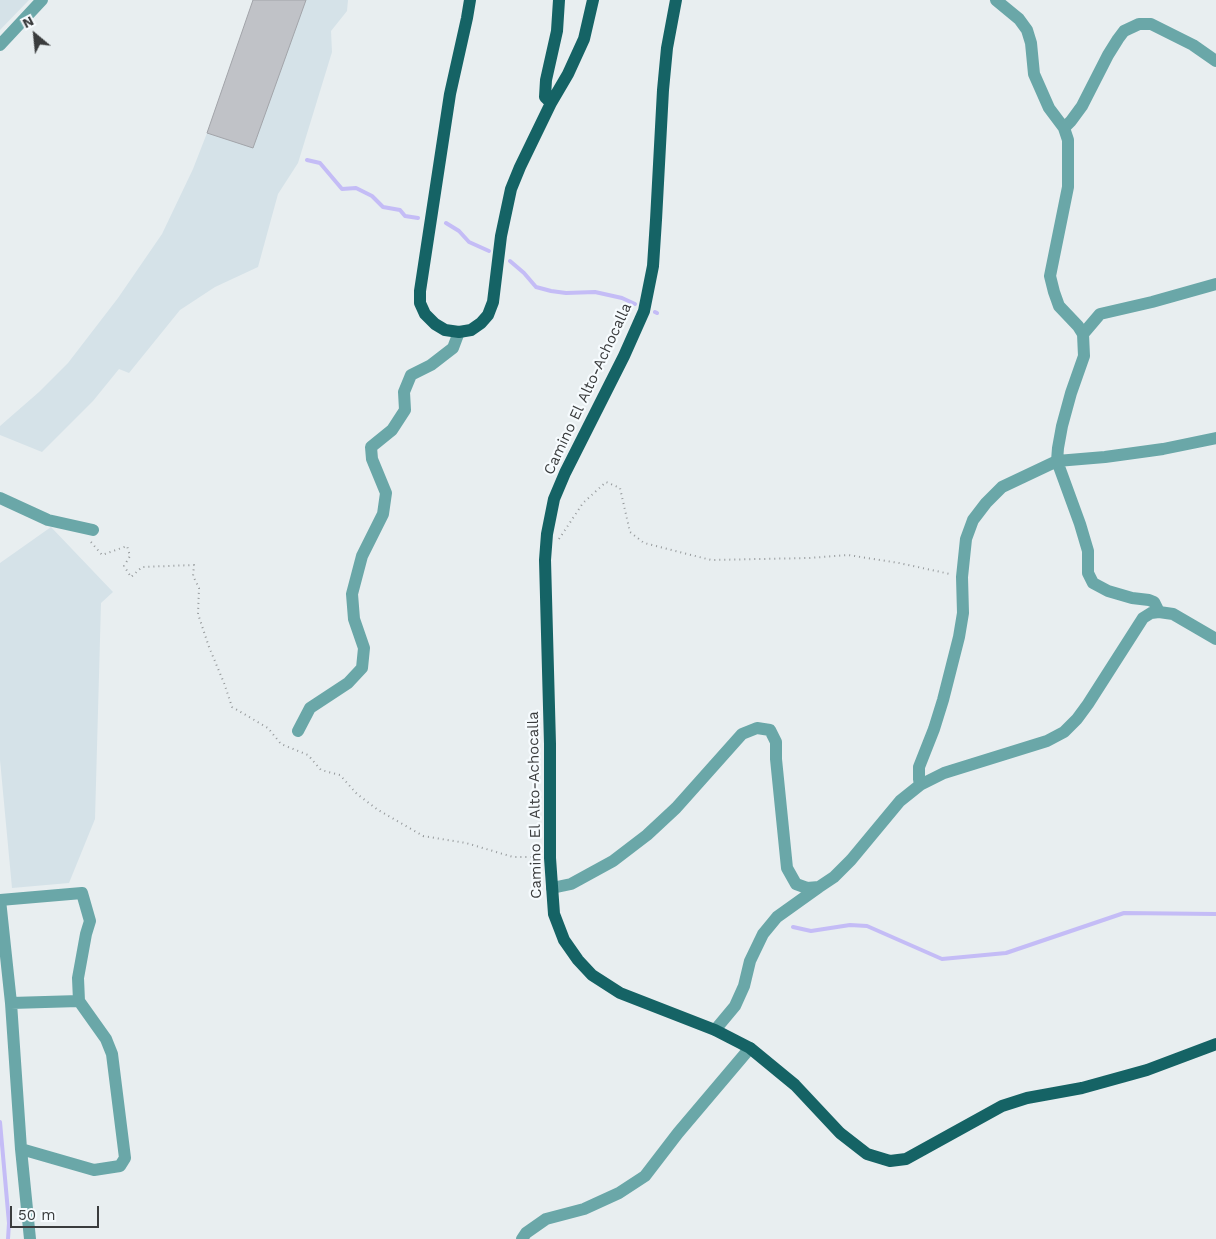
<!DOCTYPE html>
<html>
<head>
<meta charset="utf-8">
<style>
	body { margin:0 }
	#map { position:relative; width:1216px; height:1239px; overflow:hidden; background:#e8eef0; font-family:"Work Sans",sans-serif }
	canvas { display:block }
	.north { position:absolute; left:10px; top:10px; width:50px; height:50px; -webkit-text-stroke:4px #f6fbfe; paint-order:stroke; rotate:332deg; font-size:14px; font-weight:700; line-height:20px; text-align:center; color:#3a3c3d }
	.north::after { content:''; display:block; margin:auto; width:18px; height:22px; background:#3a3c3d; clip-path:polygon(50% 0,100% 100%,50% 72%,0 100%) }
	.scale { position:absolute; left:10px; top:1206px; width:89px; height:22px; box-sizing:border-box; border:2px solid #3a3c3d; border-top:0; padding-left:6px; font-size:15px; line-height:18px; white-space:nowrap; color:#3a3c3d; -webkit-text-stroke:4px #f6fbfe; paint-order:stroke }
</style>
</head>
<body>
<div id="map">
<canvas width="1216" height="1239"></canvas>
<div class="north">N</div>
<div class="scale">50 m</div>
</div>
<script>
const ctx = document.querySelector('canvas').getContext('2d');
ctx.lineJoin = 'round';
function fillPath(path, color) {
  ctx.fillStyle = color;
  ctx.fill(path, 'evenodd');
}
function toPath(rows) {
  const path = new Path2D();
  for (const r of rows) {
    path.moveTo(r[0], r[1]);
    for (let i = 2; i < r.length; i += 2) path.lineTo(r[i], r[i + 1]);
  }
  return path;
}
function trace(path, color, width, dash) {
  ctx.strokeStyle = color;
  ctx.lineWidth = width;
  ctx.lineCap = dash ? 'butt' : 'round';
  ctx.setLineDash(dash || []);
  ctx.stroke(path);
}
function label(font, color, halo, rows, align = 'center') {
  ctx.font = font + ' "Work Sans",sans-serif';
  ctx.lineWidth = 4.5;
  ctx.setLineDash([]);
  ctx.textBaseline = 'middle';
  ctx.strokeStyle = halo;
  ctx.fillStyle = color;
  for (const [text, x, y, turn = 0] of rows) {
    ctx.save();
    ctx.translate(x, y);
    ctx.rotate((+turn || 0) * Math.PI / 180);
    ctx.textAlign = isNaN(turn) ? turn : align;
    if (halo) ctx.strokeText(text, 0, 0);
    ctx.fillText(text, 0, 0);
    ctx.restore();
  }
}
const built = toPath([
	[0,0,29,0,0,30],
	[253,0,348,0,347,11,331,31,332,52,298,163,278,194,258,267,215,287,180,310,129,373,119,369,93,401,42,452,0,435,0,426,39,392,68,363,118,298,162,234,193,169,207,133],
	[51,527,113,592,101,603,95,819,69,883,12,888,0,760,0,563]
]);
const stream = toPath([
	[307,160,320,163,342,189,356,188,372,196,383,207,400,210,405,216,418,218],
	[446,223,459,231,469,242,489,251],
	[510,261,524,273,536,287,551,291,566,293,595,292,622,298,635,304],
	[655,312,657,313],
	[793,927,811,931,850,925,867,926,942,959,1006,953,1124,913,1216,914],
	[0,1122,9,1223,8,1239]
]);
const building = toPath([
	[253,0,306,0,253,148,207,133,253,0]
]);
const path = toPath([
	[559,539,583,503,606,482,620,488,630,532,644,543,711,560,809,558,848,555,899,563,950,574],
	[91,542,102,555,127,546,130,556,124,566,131,577,142,567,194,565,193,576,199,588,198,614,209,647,224,683,232,707,268,728,281,744,308,755,321,770,340,775,357,794,378,810,423,836,466,843,513,857,539,857]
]);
const minor = toPath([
	[996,0,1019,19,1027,30,1031,43,1034,74,1049,108,1064,128,1068,140,1068,187,1050,276,1054,292,1059,306,1078,326,1083,334,1084,356,1071,393,1062,426,1058,448,1057,461,1080,524,1088,551,1088,573,1093,583,1108,591,1132,598,1149,600,1154,602,1159,612],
	[0,45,42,0],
	[1064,128,1071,121,1082,106,1108,55,1118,39,1124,31,1139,24,1151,24,1193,45,1216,61],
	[1083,334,1100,314,1152,302,1216,284],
	[0,498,48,520,93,530],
	[298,731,310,708,348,683,362,668,364,648,354,619,352,594,362,556,383,514,386,493,372,459,371,447,392,430,405,410,404,392,411,375,431,365,453,348,459,332],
	[920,785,919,779,919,767,934,729,943,700,959,637,963,613,962,577,966,539,973,520,986,503,1002,487,1057,461,1105,457,1163,449,1216,438],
	[552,888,571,884,613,861,647,835,676,808,742,734,757,728,770,730,776,742,776,759,787,868,796,884,807,888,819,887,834,877,851,860,900,801,920,785,944,773,1047,741,1064,732,1077,719,1088,704,1143,618,1151,613,1159,612,1173,614,1216,639],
	[11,1003,79,1001],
	[715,1030,735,1006,744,986,750,961,763,934,777,917,819,887],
	[21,1149,94,1170,120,1166,125,1158,112,1054,106,1039,79,1001,78,978,86,934,90,921,82,893,0,900,11,1003,21,1149,30,1239],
	[522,1239,526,1233,546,1219,584,1209,619,1193,645,1176,678,1133,750,1048]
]);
const major = toPath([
	[470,0,467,18,450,94,420,291,420,303,425,314,435,324,445,330,459,332,471,330,481,323,488,315,493,302,501,236,511,189,520,167,551,103,568,74,584,39,593,0],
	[676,0,667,48,663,90,656,220,653,266,644,311,624,356,565,473,554,499,547,534,545,560,550,744,550,858,554,914,564,940,578,960,592,975,620,993,715,1030,750,1048,795,1085,840,1133,867,1154,890,1161,906,1159,1002,1106,1027,1098,1082,1088,1147,1070,1216,1044],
	[551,103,545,97,546,80,557,31,559,0]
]);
const streetNames = [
	["Camino El Alto-Achocalla",588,389,-65],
	["Camino El Alto-Achocalla",535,805,-91]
];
fillPath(built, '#d5e2e8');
trace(stream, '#c4bcf6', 4);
fillPath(building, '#c0c2c7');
trace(building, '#a2a4a9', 1);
trace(path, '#95999b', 2, [1, 4]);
trace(minor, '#6aa7a8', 12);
trace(major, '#156365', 12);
label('15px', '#3a3c3d', '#f6fbfe', streetNames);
</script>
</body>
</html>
